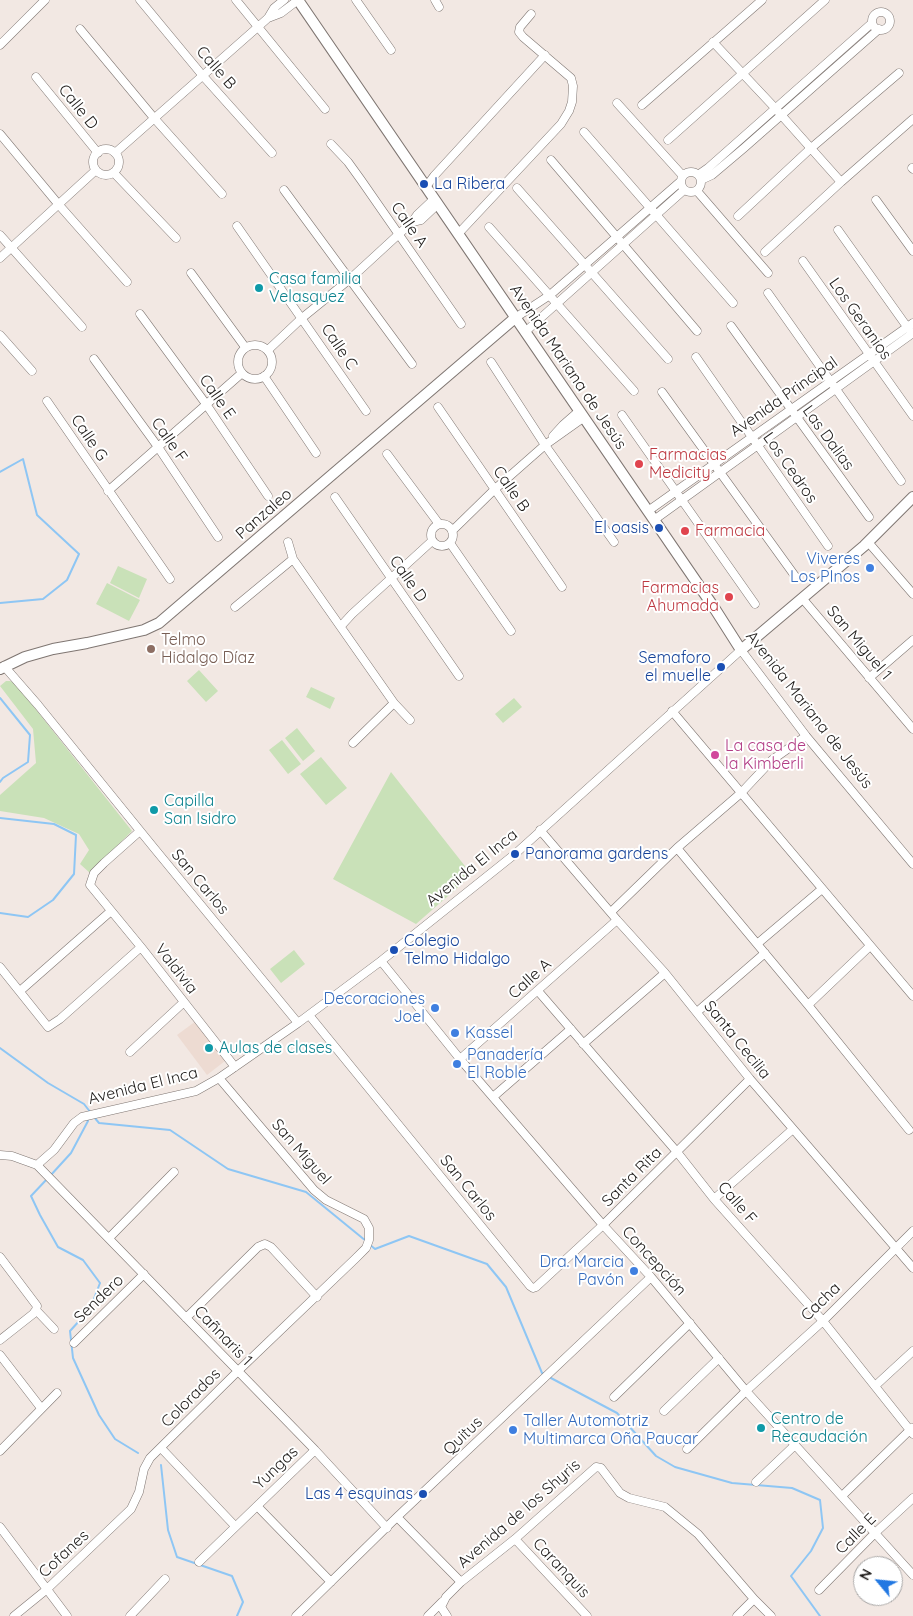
<!DOCTYPE html>
<html>
<head>
<meta charset="utf-8">
<style>
	body { margin:0 }
	#map { position:relative; width:913px; height:1616px; overflow:hidden; background:#f2e8e3; font-family:Quicksand,sans-serif }
	canvas { display:block }
	.north { position:absolute; left:853px; top:1556px; width:50px; height:50px; box-sizing:border-box; background:#fff; border:1px solid #a5a4a3; border-radius:50%; rotate:298deg; font-size:14px; font-weight:700; line-height:20px; text-align:center; color:#1f1c1a }
	.north::after { content:''; display:block; margin:auto; width:18px; height:22px; background:#2278e2; clip-path:polygon(50% 0,100% 100%,50% 72%,0 100%) }
</style>
</head>
<body>
<div id="map">
<canvas width="913" height="1616"></canvas>
<div class="north">N</div>
</div>
<script>
const ctx = document.querySelector('canvas').getContext('2d');
ctx.lineJoin = 'round';
function fillPath(path, color) {
  ctx.fillStyle = color;
  ctx.fill(path, 'evenodd');
}
function toPath(rows) {
  const path = new Path2D();
  for (const r of rows) {
    if (r.length === 3) {
      path.moveTo(r[0] + r[2], r[1]);
      path.arc(r[0], r[1], r[2], 0, 2 * Math.PI);
      continue;
    }
    path.moveTo(r[0], r[1]);
    for (let i = 2; i < r.length; i += 2) path.lineTo(r[i], r[i + 1]);
  }
  return path;
}
function trace(path, color, width, dash) {
  ctx.strokeStyle = color;
  ctx.lineWidth = width;
  ctx.lineCap = dash ? 'butt' : 'round';
  ctx.setLineDash(dash || []);
  ctx.stroke(path);
}
function label(font, color, halo, rows, align = 'center') {
  ctx.font = font + ' Quicksand,sans-serif';
  ctx.lineWidth = 4;
  ctx.setLineDash([]);
  ctx.textBaseline = 'middle';
  ctx.strokeStyle = halo;
  ctx.fillStyle = color;
  for (const [text, x, y, turn = 0] of rows) {
    ctx.save();
    ctx.translate(x, y);
    ctx.rotate((+turn || 0) * Math.PI / 180);
    ctx.textAlign = isNaN(turn) ? turn : align;
    if (halo) ctx.strokeText(text, 0, 0);
    ctx.fillText(text, 0, 0);
    ctx.restore();
  }
}
const built = toPath([
	[196,1021,225,1061,207,1075,177,1035]
]);
const green = toPath([
	[118,566,147,579,139,598,110,583],
	[107,583,140,600,129,621,96,604],
	[199,670,218,691,206,702,187,681],
	[6,681,10,681,15,683,132,831,90,873,80,864,89,850,79,834,44,818,0,811,0,795,36,763,33,729,0,686],
	[311,687,335,698,330,709,306,697],
	[514,698,522,707,503,723,495,714],
	[297,728,315,751,303,761,285,738],
	[282,740,301,764,288,774,269,750],
	[321,757,347,788,326,805,300,774],
	[391,772,472,875,416,924,333,879],
	[294,950,305,964,281,983,270,969]
]);
const stream = toPath([
	[0,472,23,459,37,515,79,554,67,580,43,599,0,603],
	[0,698,30,735,28,762,3,778,0,782],
	[0,818,54,824,76,835,74,874,53,900,28,917,0,913],
	[0,1048,48,1083,84,1104,91,1113],
	[94,1117,99,1123,170,1130,228,1169,306,1192,366,1241],
	[50,1176,71,1153,88,1121,87,1118],
	[47,1179,31,1196,40,1215,58,1247,83,1260,100,1283,90,1309,70,1331,73,1358,99,1415,115,1439,138,1453],
	[369,1244,375,1249,409,1236,487,1264,506,1287,542,1373,545,1374],
	[549,1377,617,1413,656,1456,675,1467,732,1483,792,1488,820,1500,823,1528,811,1551,791,1576,820,1616],
	[161,1465,168,1530,177,1557,232,1576,243,1602,237,1616]
]);
const street = toPath([
	[140,0,203,76,272,153],
	[236,0,325,109],
	[356,0,391,50],
	[435,0,439,7],
	[881,21,9],
	[268,18,281,13,298,0],
	[80,29,154,118,222,194],
	[713,42,775,108,841,182],
	[0,45,45,0],
	[36,77,98,153],
	[617,103,683,176],
	[642,105,762,0],
	[584,132,733,303],
	[0,134,59,205,127,282],
	[668,140,825,0],
	[331,144,348,162,361,180,461,324],
	[106,162,13],
	[115,153,268,18,274,8,284,0],
	[551,160,697,331],
	[912,168,913,169],
	[691,182,10],
	[114,173,176,238],
	[698,175,708,168,872,23],
	[701,180,712,175,744,148,879,29],
	[426,187,434,176,545,55],
	[517,188,668,359],
	[284,190,412,364],
	[697,191,768,273],
	[876,200,913,251],
	[738,216,810,149,899,73],
	[412,222,421,220,438,204],
	[237,226,366,411],
	[489,227,634,391],
	[838,230,910,331],
	[458,234,561,124,569,111,572,102,573,86,571,78,523,37,519,32,520,27,531,14],
	[0,235,82,327],
	[765,252,841,182,913,119],
	[0,258,96,170],
	[803,261,913,416],
	[191,273,245,347],
	[768,293,901,481],
	[140,314,206,404,268,496],
	[515,318,550,295,681,181],
	[731,326,869,517],
	[525,332,684,190],
	[0,335,32,371],
	[255,362,17],
	[268,350,302,318,350,279,412,222,417,215,434,199],
	[696,357,828,546],
	[94,359,158,447,218,537],
	[491,362,545,445,614,542],
	[264,376,316,453],
	[662,392,795,576],
	[47,401,170,579],
	[438,407,562,587],
	[622,415,755,604],
	[553,436,563,425,579,411],
	[387,454,439,524],
	[108,491,242,373],
	[335,497,459,676],
	[648,511,913,323],
	[654,520,913,333],
	[442,535,11],
	[452,531,495,489,545,445,583,418],
	[288,542,293,559,394,703,410,720],
	[868,542,913,594],
	[450,543,511,631],
	[802,598,913,729],
	[235,607,293,559],
	[341,626,352,614,432,541],
	[4,666,38,705,154,848,298,1023],
	[869,678,913,640],
	[672,711,913,996],
	[806,736,772,760,741,793,677,848,808,1005,909,1130],
	[353,743,394,703],
	[540,830,617,920,665,973,750,1079,913,1268],
	[140,831,104,863,94,873,90,885,141,947,235,1067],
	[611,912,677,848],
	[757,944,822,889],
	[381,961,460,1059,603,1225,651,1277,746,1391,913,1575],
	[0,967,48,1027,60,1019,141,947],
	[20,991,111,911],
	[538,991,677,1152,714,1199,823,1321,913,1434],
	[808,1005,870,946],
	[697,1012,765,953],
	[309,1015,530,1286,533,1288,536,1287,603,1225,750,1079],
	[583,1044,665,973],
	[130,1052,184,1002],
	[460,1059,617,920],
	[493,1097,571,1029],
	[0,1155,12,1156,37,1165,54,1150,74,1123,82,1117,196,1091,219,1078,298,1023,381,961,515,854,741,650,806,736,913,864],
	[37,1165,315,1450,387,1528],
	[714,1199,793,1129],
	[109,1238,174,1172],
	[0,1257,37,1306,36,1310,33,1314,0,1340],
	[36,1310,54,1329],
	[186,1318,258,1247,265,1244,271,1247,317,1297],
	[74,1343,144,1274],
	[0,1355,41,1408],
	[875,1386,913,1351],
	[614,1397,690,1323],
	[664,1411,719,1358],
	[161,1448,235,1526],
	[687,1449,746,1391,823,1321,913,1231],
	[0,1451,57,1393],
	[756,1482,795,1445],
	[842,1496,912,1428],
	[257,1506,331,1582],
	[397,1517,461,1582],
	[0,1527,67,1616],
	[515,1539,587,1616],
	[199,1562,315,1450],
	[819,1590,875,1533,913,1498],
	[14,1616,46,1590,131,1509,139,1492,144,1469,150,1458,238,1371,356,1258,366,1248,369,1240,369,1228,364,1219,326,1200,314,1190,219,1078],
	[130,1616,165,1579],
	[296,1616,397,1517,651,1277],
	[428,1616,442,1602],
	[447,1616,441,1607,446,1597,461,1582,515,1539,596,1467,601,1468,620,1493,629,1498,665,1507,698,1534,754,1599,771,1616],
	[737,1616,754,1599]
]);
const secondary = toPath([
	[298,0,713,606,741,650,864,546,913,497],
	[0,669,25,657,53,649,87,643,144,630,159,623,515,318]
]);
const markers = [
	[424,184,5,"#1a4fb4"],
	[259,288,5,"#0f9aa8"],
	[639,464,5,"#e0444e"],
	[659,528,5,"#1a4fb4"],
	[685,531,5,"#e0444e"],
	[870,568,5,"#3f7fe0"],
	[729,597,5,"#e0444e"],
	[151,649,5,"#8d6e63"],
	[721,667,5,"#1a4fb4"],
	[715,755,5,"#d1479c"],
	[154,810,5,"#0f9aa8"],
	[515,854,5,"#1a4fb4"],
	[394,950,5,"#1a4fb4"],
	[435,1008,5,"#3f7fe0"],
	[455,1033,5,"#3f7fe0"],
	[209,1048,5,"#0f9aa8"],
	[457,1064,5,"#3f7fe0"],
	[634,1271,5,"#3f7fe0"],
	[761,1428,5,"#0f9aa8"],
	[513,1430,5,"#3f7fe0"],
	[423,1494,5,"#1a4fb4"]
];
const streetNames = [
	["Calle B",216,68,49],
	["Calle D",78,107,51],
	["Calle A",409,225,55],
	["Los Geranios",860,319,55],
	["Calle C",339,347,56],
	["Avenida Mariana de Jesús",568,367,56],
	["Calle E",217,397,55],
	["Avenida Principal",784,397,-35],
	["Calle G",89,438,56],
	["Las Dalias",828,438,54],
	["Calle F",169,440,55],
	["Los Cedros",790,468,55],
	["Calle B",511,489,55],
	["Panzaleo",264,514,-41],
	["Calle D",408,579,55],
	["San Miguel 1",859,643,50],
	["Avenida Mariana de Jesús",809,710,52],
	["Avenida El Inca",472,868,-39],
	["San Carlos",200,882,50],
	["Valdivia",176,969,52],
	["Calle A",530,979,-42],
	["Santa Cecilia",737,1040,51],
	["Avenida El Inca",143,1086,-14],
	["San Miguel",301,1152,49],
	["Santa Rita",632,1177,-45],
	["San Carlos",468,1188,51],
	["Calle F",737,1203,49],
	["Concepción",654,1261,48],
	["Sendero",99,1299,-44],
	["Cacha",821,1302,-44],
	["Cañnaris 1",223,1336,46],
	["Colorados",191,1398,-45],
	["Quitus",463,1436,-44],
	["Yungas",276,1468,-44],
	["Avenida de los Shyris",519,1514,-41],
	["Calle E",856,1534,-45],
	["Cofanes",64,1554,-43],
	["Caranquis",561,1568,47]
];
const transitNames = [
	["La Ribera",434,184],
	["El oasis",649,528,"right"],
	["Semaforo",711,658,"right"],
	["el muelle",711,676,"right"],
	["Panorama gardens",525,854],
	["Colegio",404,941],
	["Telmo Hidalgo",404,959],
	["Las 4 esquinas",413,1494,"right"]
];
const cultureNames = [
	["Casa familia",269,279],
	["Velasquez",269,297],
	["Capilla",164,801],
	["San Isidro",164,819],
	["Aulas de clases",219,1048],
	["Centro de",771,1419],
	["Recaudación",771,1437]
];
const healthNames = [
	["Farmacias",649,455],
	["Medicity",649,473],
	["Farmacia",695,531],
	["Farmacias",719,588,"right"],
	["Ahumada",719,606,"right"]
];
const shopNames = [
	["Viveres",860,559],
	["Los PInos",860,577],
	["Decoraciones",425,999],
	["Joel",425,1017],
	["Kassel",465,1033,"left"],
	["Panadería",467,1055,"left"],
	["El Roble",467,1073,"left"],
	["Dra. Marcia",624,1262],
	["Pavón",624,1280],
	["Taller Automotriz",523,1421,"left"],
	["Multimarca Oña Paucar",523,1439,"left"]
];
const educationNames = [
	["Telmo",161,640],
	["Hidalgo Díaz",161,658]
];
const hotelNames = [
	["La casa de",725,746],
	["la Kimberli",725,764]
];
fillPath(built, '#eddbd2');
fillPath(green, '#c9e1b8');
trace(stream, '#8ec6f4', 2);
trace(street, '#7f7672', 9);
trace(secondary, '#7f7672', 12);
trace(street, '#fff', 8);
trace(secondary, '#fff', 10);
for (const [x, y, r, color] of markers) {
  const dot = new Path2D();
  dot.arc(x, y, r, 0, 2 * Math.PI);
  ctx.fillStyle = color;
  ctx.fill(dot);
  trace(dot, '#fff', 2);
}
label('16px', '#1f1c1a', '#fff', streetNames);
label('16px', '#164399', '#fff', transitNames, 'left');
label('16px', '#0d838f', '#fff', cultureNames, 'left');
label('16px', '#be3a42', '#fff', healthNames, 'left');
label('16px', '#366cbe', '#fff', shopNames, 'right');
label('16px', '#785e54', '#fff', educationNames, 'left');
label('16px', '#b23c85', '#fff', hotelNames, 'left');
</script>
</body>
</html>
